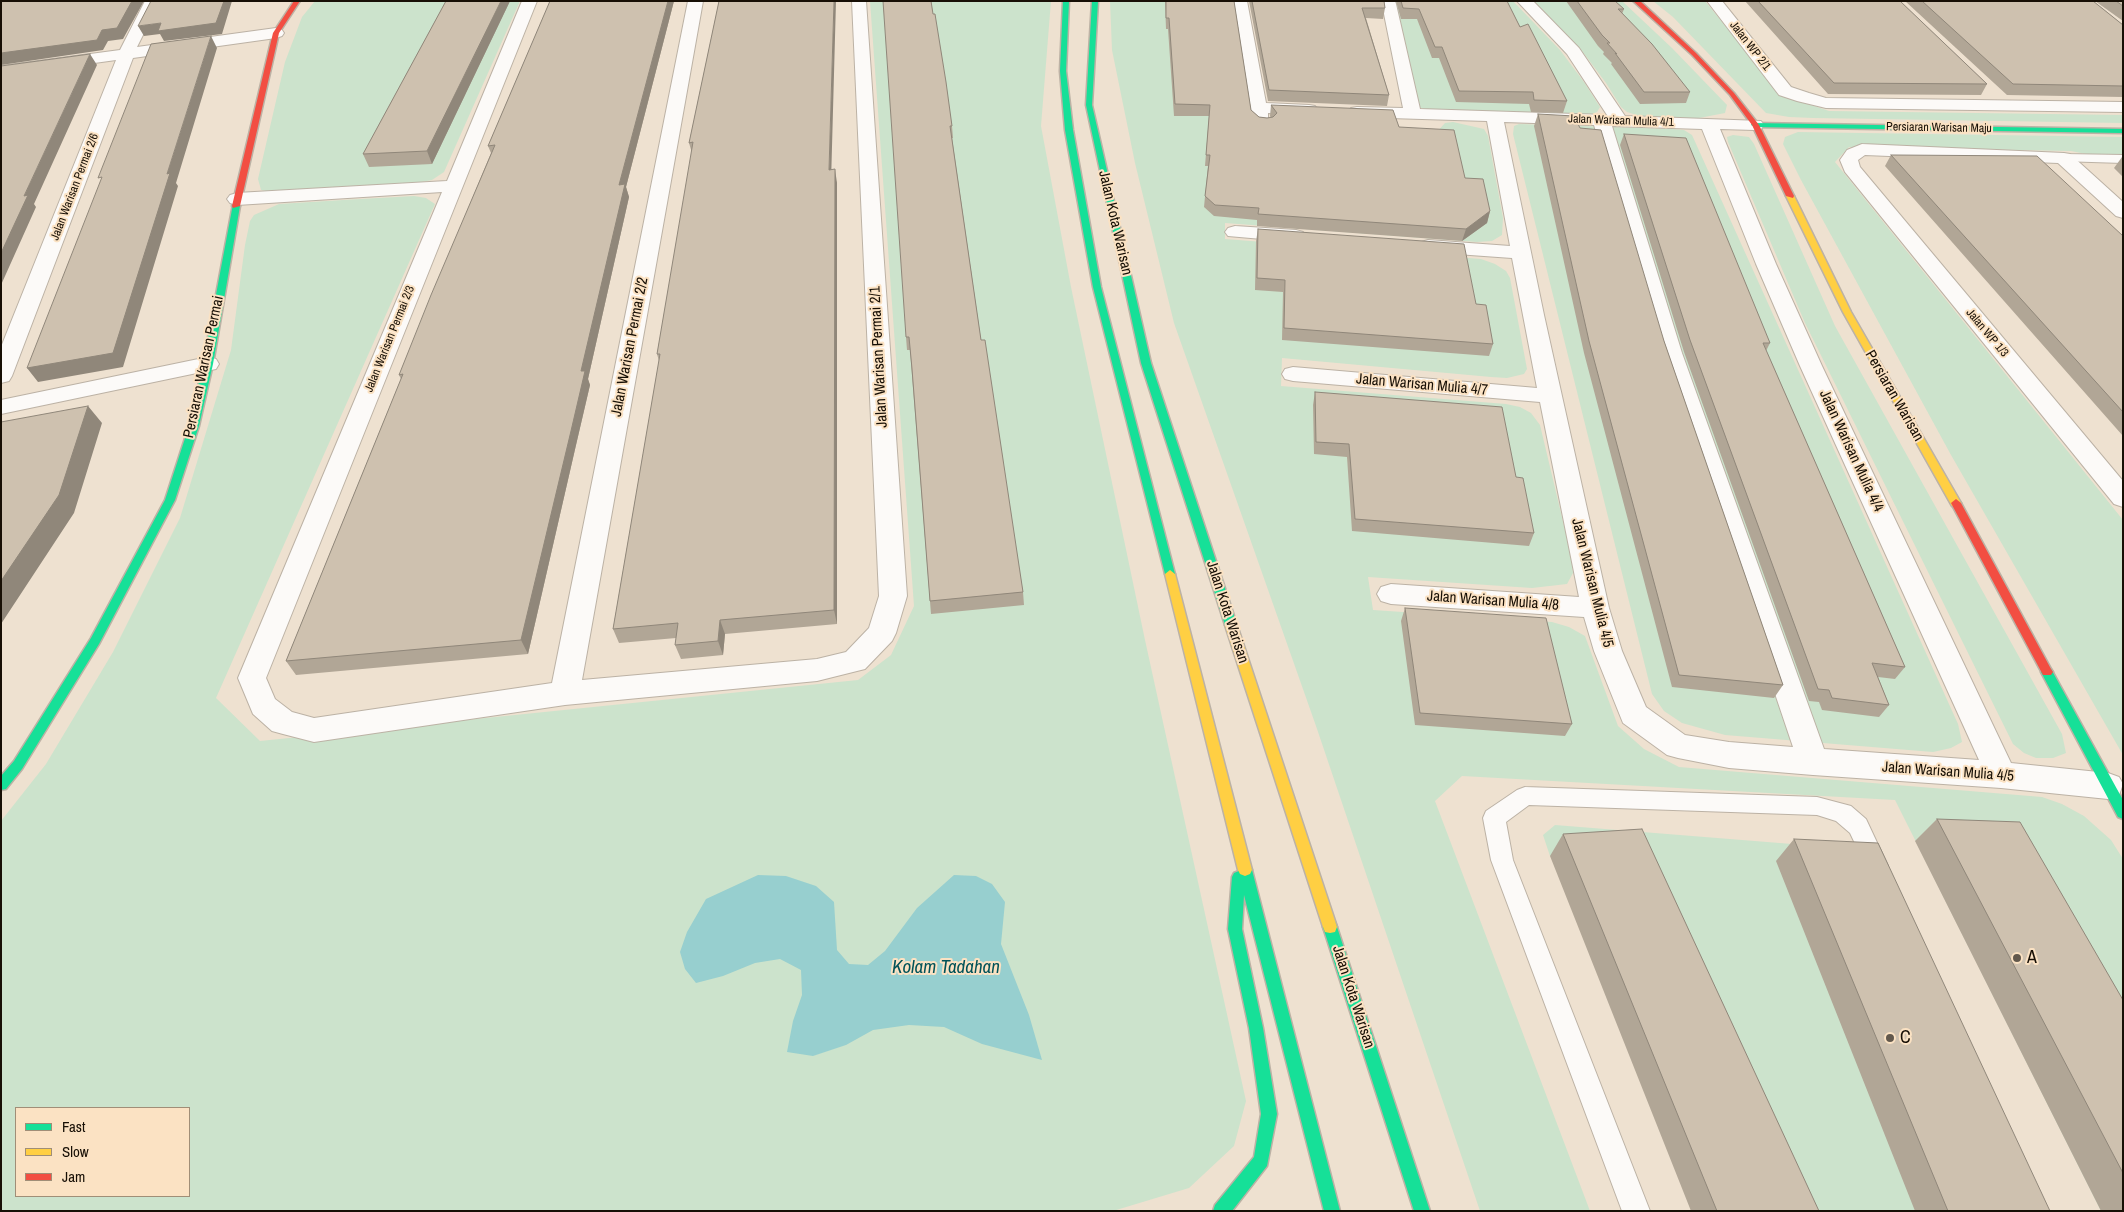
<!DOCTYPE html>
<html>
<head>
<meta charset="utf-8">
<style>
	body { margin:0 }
	#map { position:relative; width:2124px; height:1212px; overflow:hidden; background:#eee1d0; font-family:"Archivo Narrow",sans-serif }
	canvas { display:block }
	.frame { position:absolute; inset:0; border:2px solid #170f05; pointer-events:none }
	.legend { position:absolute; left:15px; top:1107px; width:175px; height:90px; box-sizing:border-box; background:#fbe2c3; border:1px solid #a08e77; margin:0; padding:6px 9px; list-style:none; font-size:15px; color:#170f05 }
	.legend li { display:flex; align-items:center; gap:10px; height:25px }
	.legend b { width:25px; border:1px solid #a08e77 }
</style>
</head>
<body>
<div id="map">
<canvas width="2124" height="1212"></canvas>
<div class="frame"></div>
<ul class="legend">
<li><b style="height:6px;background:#16e098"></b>Fast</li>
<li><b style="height:6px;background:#ffcf43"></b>Slow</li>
<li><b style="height:6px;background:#f24e42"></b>Jam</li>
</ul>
</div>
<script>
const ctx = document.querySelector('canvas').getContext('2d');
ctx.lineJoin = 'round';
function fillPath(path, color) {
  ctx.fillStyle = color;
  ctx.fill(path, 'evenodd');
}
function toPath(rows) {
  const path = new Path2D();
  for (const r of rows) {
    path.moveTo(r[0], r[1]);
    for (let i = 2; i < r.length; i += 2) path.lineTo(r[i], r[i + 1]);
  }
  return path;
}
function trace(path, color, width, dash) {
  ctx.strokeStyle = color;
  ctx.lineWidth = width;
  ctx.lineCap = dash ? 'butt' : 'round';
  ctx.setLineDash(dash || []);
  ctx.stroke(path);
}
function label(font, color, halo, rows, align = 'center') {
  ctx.font = font + ' "Archivo Narrow",sans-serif';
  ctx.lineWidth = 4;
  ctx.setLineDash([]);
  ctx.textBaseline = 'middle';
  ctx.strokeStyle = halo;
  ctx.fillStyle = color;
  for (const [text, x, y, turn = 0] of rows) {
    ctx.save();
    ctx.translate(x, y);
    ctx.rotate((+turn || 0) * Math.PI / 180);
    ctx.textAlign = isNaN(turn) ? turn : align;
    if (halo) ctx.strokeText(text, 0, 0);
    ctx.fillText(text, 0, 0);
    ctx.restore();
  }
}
const green = toPath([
	[315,1,520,1,444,172,432,180,411,184,272,192,261,190,258,179,285,62,302,17],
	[870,1,1051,1,1041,126,1071,287,1145,640,1246,1101,1234,1146,1189,1188,1113,1211,1,1211,1,821,46,764,113,652,180,518,231,350,245,245,250,221,254,215,279,204,343,200,414,196,426,198,435,204,216,698,260,741,858,680,891,655,914,606],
	[16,1108,189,1108,189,1196,16,1196],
	[1110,1,1232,1,1249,120,1435,134,1445,123,1453,122,1484,129,1488,136,1503,218,1502,235,1492,241,1477,242,1225,223,1225,239,1481,259,1495,264,1506,271,1510,278,1527,369,1524,374,1507,378,1491,377,1282,358,1281,386,1506,404,1520,407,1531,413,1540,425,1571,555,1573,573,1567,584,1532,588,1368,577,1373,610,1552,622,1569,627,1585,636,1618,726,1644,749,1679,767,2042,797,2062,804,2084,816,2111,840,2123,859,2123,1211,2101,1211,1895,800,1462,776,1435,801,1590,1211,1480,1211,1316,726,1174,323,1135,163,1112,50],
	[1387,1,1513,1,1560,50,1584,82,1600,107,1597,112,1589,115,1429,111,1419,107],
	[1534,1,1622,1,1672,48,1727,105,1725,113,1694,119,1646,118,1627,112,1621,107,1606,83,1582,51],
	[1653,1,1705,1,1782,95,1829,111,2123,115,2123,123,1813,118,1789,117,1766,113,1673,17],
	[1519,124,1672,129,1684,130,1692,135,1958,724,1962,742,1951,748,1933,752,1725,735,1682,723,1664,711,1652,694,1513,134,1514,126],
	[1798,132,2123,137,2123,156,2091,155,2071,151,1853,147,1849,147,1835,162,2123,520,2123,755,1951,455,1801,180,1783,144,1785,137],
	[1733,135,1749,137,1754,144,1835,326,2062,734,2066,753,2053,758,2036,758,2024,753,2013,744,1805,323,1728,142,1727,137],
	[1555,825,1842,848,1915,1211,1788,1211,1627,850,1550,856,1543,835]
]);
const water = toPath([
	[758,875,786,876,816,886,834,902,837,950,849,964,868,965,885,951,917,908,954,875,976,876,992,884,1005,902,1001,944,1029,1015,1042,1060,982,1044,944,1027,909,1025,873,1030,846,1045,813,1056,787,1052,793,1021,802,995,801,970,780,959,755,963,723,976,696,983,685,969,680,952,687,932,706,899]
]);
const lane = toPath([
	[2064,154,2123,155,2123,163,2060,161,2058,158,2060,155,2064,154],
	[1525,787,1817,797,1851,806,1866,819,1888,866,1885,873,1877,876,1869,873,1850,833,1836,821,1817,815,1529,805,1506,822,1513,860,1650,1211,1622,1211,1491,860,1483,818,1486,811,1517,790,1525,787]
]);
const street = toPath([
	[145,1,160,1,137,47,276,28,282,30,284,33,282,36,276,38,133,58,12,376,9,381,1,383,1,347,116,60,1,76,1,66,120,50,145,1],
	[522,1,537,1,266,678,275,699,292,712,314,718,552,683,688,1,703,1,582,680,817,659,846,652,869,628,879,596,852,1,866,1,907,596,896,633,892,641,865,669,817,681,565,705,314,742,283,734,272,731,253,714,238,678,442,192,237,205,230,203,227,199,230,195,237,193,447,181,522,1],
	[1233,1,1247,1,1266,103,1309,105,1315,106,1318,110,1315,114,1309,115,1268,113,1268,118,1274,123,1271,127,1265,128,1254,124,1251,120,1233,1],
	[1383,1,1395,1,1396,4,1420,109,1607,115,1567,54,1517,1,1533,1,1579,48,1625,116,1761,121,1764,125,1761,129,1755,130,1720,129,1776,264,1822,366,2011,763,2108,773,2119,777,2123,784,2119,795,2108,799,2001,788,1813,775,1729,768,1678,758,1667,755,1623,723,1594,651,1584,617,1391,604,1381,601,1377,594,1381,587,1391,584,1579,597,1540,402,1293,381,1285,379,1282,374,1285,369,1293,367,1537,388,1512,258,1428,252,1421,250,1418,246,1421,242,1428,240,1510,246,1487,121,1357,117,1351,116,1348,112,1351,108,1357,107,1403,108,1382,4,1383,1],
	[1504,122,1594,125,1660,353,1793,747,1729,742,1685,735,1646,707,1622,651,1609,608,1544,315,1504,122],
	[1612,126,1702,129,1756,264,1800,366,1979,760,1824,749,1682,353,1612,126],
	[1707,1,1722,1,1791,87,1809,93,1826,98,2123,102,2123,112,1826,108,1797,101,1779,95,1707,1],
	[1862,144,2064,153,2070,154,2123,202,2123,218,2116,216,2058,163,1865,155,1858,160,1860,167,2123,481,2123,507,2114,504,1845,172,1840,160,1847,150,1862,144],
	[1235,226,1296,230,1303,232,1306,236,1303,240,1296,242,1228,236,1225,232,1228,228,1235,226],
	[208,357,216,359,219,364,216,369,1,414,1,400,208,357]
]);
const fast = toPath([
	[1063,1,1069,1,1066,71,1073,130,1101,287,1175,574,1170,578,1165,574,1093,287,1065,130,1060,71,1063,1],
	[1092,1,1098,1,1092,105,1151,363,1237,625,1235,628,1231,629,1227,628,1225,625,1141,363,1086,105,1092,1],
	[1752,123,2123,129,2123,133,1755,127,1751,125,1752,123],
	[233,204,240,206,213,364,199,426,175,500,99,644,22,769,6,789,1,790,1,776,14,761,91,638,165,500,189,426,203,364,233,204],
	[2047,667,2051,669,2123,800,2123,819,2118,817,2041,672,2043,669,2047,667],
	[1245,864,1250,866,1252,870,1340,1211,1324,1211,1244,895,1242,929,1263,1028,1277,1114,1267,1166,1232,1211,1213,1211,1215,1205,1254,1157,1261,1114,1249,1028,1228,929,1232,877,1234,873,1239,871,1240,866,1245,864],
	[1330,921,1335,922,1337,927,1430,1211,1414,1211,1323,927,1325,922,1330,921]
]);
const slow = toPath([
	[1787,194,1794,196,1851,312,1961,503,1960,506,1952,506,1843,312,1786,196,1787,194],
	[1170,570,1175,574,1252,870,1250,874,1245,876,1240,874,1238,870,1165,574,1170,570],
	[1231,621,1235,622,1237,625,1337,927,1335,932,1330,933,1325,932,1323,927,1225,625,1227,622,1231,621]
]);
const jam = toPath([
	[294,1,300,1,279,33,240,206,233,208,232,206,273,33,294,1],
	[1633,1,1640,1,1696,53,1734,93,1759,125,1794,196,1793,198,1786,196,1752,125,1730,95,1692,55,1633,1],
	[1956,499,1961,503,2051,669,2053,672,2051,675,2043,675,1951,503,1956,499]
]);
const wall = toPath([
	[446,1,510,1,432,164,369,167,363,154],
	[550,1,674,1,626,187,629,197,588,379,590,385,576,445,528,654,296,675,286,661,401,379,399,375,491,153,488,146],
	[719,1,831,170,837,183,837,624,725,634,723,655,681,659,675,645,676,638,619,643,613,629,659,361,657,354,692,153,689,143],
	[1165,1,1234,1,1251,110,1259,117,1267,118,1271,118,1270,116,1271,105,1399,127,1465,178,1490,211,1487,223,1462,241,1257,226,1257,220,1214,216,1204,207,1208,166,1205,166,1209,116,1174,116,1168,29,1166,29],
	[1249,1,1384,1,1385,8,1383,19,1366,18,1389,95,1387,106,1268,101],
	[1396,1,1507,1,1520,27,1567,101,1563,113,1531,112,1529,104,1456,102,1439,58,1432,58,1417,19,1401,19],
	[1566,1,1615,1,1624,9,1622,14,1690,92,1686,103,1640,104,1611,64,1612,63,1603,54,1604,52,1598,46],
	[1745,1,1900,1,1987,84,1981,95,1828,94],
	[1905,1,2093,1,2123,25,2123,97,2007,95],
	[2095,1,2123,1,2123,21],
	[933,14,952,126,953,138,952,138,981,340,1023,592,1024,605,931,614,910,350,907,350,906,337],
	[1538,114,1664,341,1783,685,1774,698,1672,687,1584,353,1534,126],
	[1624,134,1770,343,1766,351,1905,667,1895,679,1878,677,1889,705,1879,717,1822,710,1819,702,1809,701,1684,352,1620,145],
	[1891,155,2123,236,2123,436,1885,166],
	[2122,157,2123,157,2123,177,2114,168],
	[1258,229,1476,304,1493,344,1489,356,1282,340,1283,292,1255,290,1256,241],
	[1315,392,1516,477,1534,533,1529,546,1352,531,1347,457,1314,454,1313,405],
	[1405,608,1572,724,1565,736,1415,725,1401,621],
	[1937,819,2123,1000,2123,1211,2101,1211,1915,841],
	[1563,834,1819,1211,1691,1211,1550,856],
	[1794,839,2050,1211,1915,1211,1776,861]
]);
const shadedWall = toPath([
	[132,1,144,1,123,39,108,41,103,50,1,65,1,53,102,30],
	[224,1,232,1,222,34,164,41,160,34,144,36,138,26,161,23],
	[501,1,510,1,432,164,427,151],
	[668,1,674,1,626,187,629,197,588,379,590,385,576,445,528,654,521,640,581,371,619,185],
	[834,1,836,1,831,183,829,170],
	[211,36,217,48,176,183,178,186,123,367,38,382,27,368,167,174],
	[90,54,97,65,34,204,36,207,1,285,1,253,24,196],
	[835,169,837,183,837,624,834,610],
	[1490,211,1487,223,1462,241,1466,229],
	[88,406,102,423,74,513,1,624,1,581],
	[720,620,725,634,723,655,718,641]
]);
const building = toPath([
	[1,1,132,1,117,28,102,30,97,40,1,53,1,1],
	[151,1,224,1,216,23,158,31,161,23,138,26,151,1],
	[446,1,501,1,427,151,363,154,446,1],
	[550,1,668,1,619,185,625,184,581,371,585,371,571,431,521,640,286,661,403,374,399,375,431,295,495,145,488,146,550,1],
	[719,1,834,1,829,170,835,169,834,610,720,620,718,641,675,645,678,623,613,629,660,354,657,354,693,142,689,143,719,1],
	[883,1,931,1,933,14,935,14,946,82,952,126,950,126,981,340,985,340,1023,592,930,601,912,369,909,337,906,337,883,1],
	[1166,1,1234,1,1251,110,1259,117,1267,118,1273,117,1277,113,1271,105,1393,110,1399,127,1454,130,1465,178,1483,179,1490,211,1466,229,1258,214,1259,208,1215,205,1205,196,1210,155,1206,155,1210,105,1175,104,1169,18,1166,18,1166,1],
	[1252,1,1384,1,1385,8,1362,8,1389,95,1269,90,1252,1],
	[1401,1,1507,1,1520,27,1528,24,1567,101,1534,100,1533,92,1459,91,1442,47,1435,47,1419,9,1403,8,1401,1],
	[1577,1,1615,1,1624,9,1618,9,1652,44,1690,92,1644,92,1615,53,1617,54,1607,43,1610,43,1602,35,1577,1],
	[1758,1,1900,1,1987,84,1834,83,1758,1],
	[1922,1,2093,1,2123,25,2123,86,2013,84,1922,1],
	[2116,1,2123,1,2123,6,2116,1],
	[211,36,167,174,170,173,113,353,27,368,102,177,98,178,151,44,211,36],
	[90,54,24,196,28,195,1,253,1,66,90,54],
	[1538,114,1574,116,1580,128,1601,130,1664,341,1783,685,1679,675,1589,341,1538,114],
	[1624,134,1686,138,1770,343,1763,343,1905,667,1872,663,1889,705,1832,698,1829,690,1818,689,1690,340,1624,134],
	[1891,155,2037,156,2123,236,2123,412,1891,155],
	[1258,229,1464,244,1476,304,1486,305,1493,344,1284,328,1285,280,1257,278,1258,229],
	[1315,392,1502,407,1516,477,1523,478,1534,533,1355,519,1349,444,1316,442,1315,392],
	[88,406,59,495,1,581,1,422,88,406],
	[1405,608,1546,618,1572,724,1420,713,1405,608],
	[1937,819,2020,822,2123,1000,2123,1173,1937,819],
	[1642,829,1819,1211,1717,1211,1563,834,1642,829],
	[1794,839,1878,843,2050,1211,1948,1211,1794,839]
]);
const markers = [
	[2017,958,5,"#62584c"],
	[1890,1038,5,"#62584c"]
];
const farStreetnames = [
	["Jalan WP 2/1",1750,46,52],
	["Jalan Warisan Mulia 4/1",1621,121,2],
	["Persiaran Warisan Maju",1939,128,1],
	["Jalan Warisan Permai 2/6",75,187,-69],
	["Jalan WP 1/3",1987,333,50],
	["Jalan Warisan Permai 2/3",390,339,-68]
];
const streetNames = [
	["Jalan Kota Warisan",1115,223,77],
	["Jalan Warisan Permai 2/2",630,347,-79],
	["Jalan Warisan Permai 2/1",879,357,-93],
	["Persiaran Warisan Permai",204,367,-78],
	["Jalan Warisan Mulia 4/7",1422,385,5],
	["Persiaran Warisan",1894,396,60],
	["Jalan Warisan Mulia 4/4",1851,451,65],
	["Jalan Warisan Mulia 4/5",1592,583,76],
	["Jalan Warisan Mulia 4/8",1493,601,4],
	["Jalan Kota Warisan",1227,612,72],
	["Jalan Warisan Mulia 4/5",1948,772,4],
	["Jalan Kota Warisan",1353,997,72]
];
const nearPoinames = [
	["A",2027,958],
	["C",1900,1038]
];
const nearWaternames = [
	["Kolam Tadahan",946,968]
];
fillPath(green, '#cce3cc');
fillPath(water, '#97cfcf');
trace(lane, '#bcb2a5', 2);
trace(street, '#bcb2a5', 2);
trace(fast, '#bcb2a5', 3);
trace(slow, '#bcb2a5', 3);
trace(jam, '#bcb2a5', 3);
fillPath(lane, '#fcfaf8');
fillPath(street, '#fcfaf8');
fillPath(fast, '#16e098');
fillPath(slow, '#ffcf43');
fillPath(jam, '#f24e42');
fillPath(wall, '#b1a696');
fillPath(shadedWall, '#90877a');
fillPath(building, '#cec1af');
trace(building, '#90877a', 1);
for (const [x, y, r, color] of markers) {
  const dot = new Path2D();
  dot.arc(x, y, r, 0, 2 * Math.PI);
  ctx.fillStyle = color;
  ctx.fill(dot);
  trace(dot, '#fbe2c3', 2);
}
label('12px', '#170f05', '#fbe2c3', farStreetnames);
label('15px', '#170f05', '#fbe2c3', streetNames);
label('18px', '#170f05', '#fbe2c3', nearPoinames, 'left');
label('italic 19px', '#015258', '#fbe2c3', nearWaternames);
</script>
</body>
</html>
